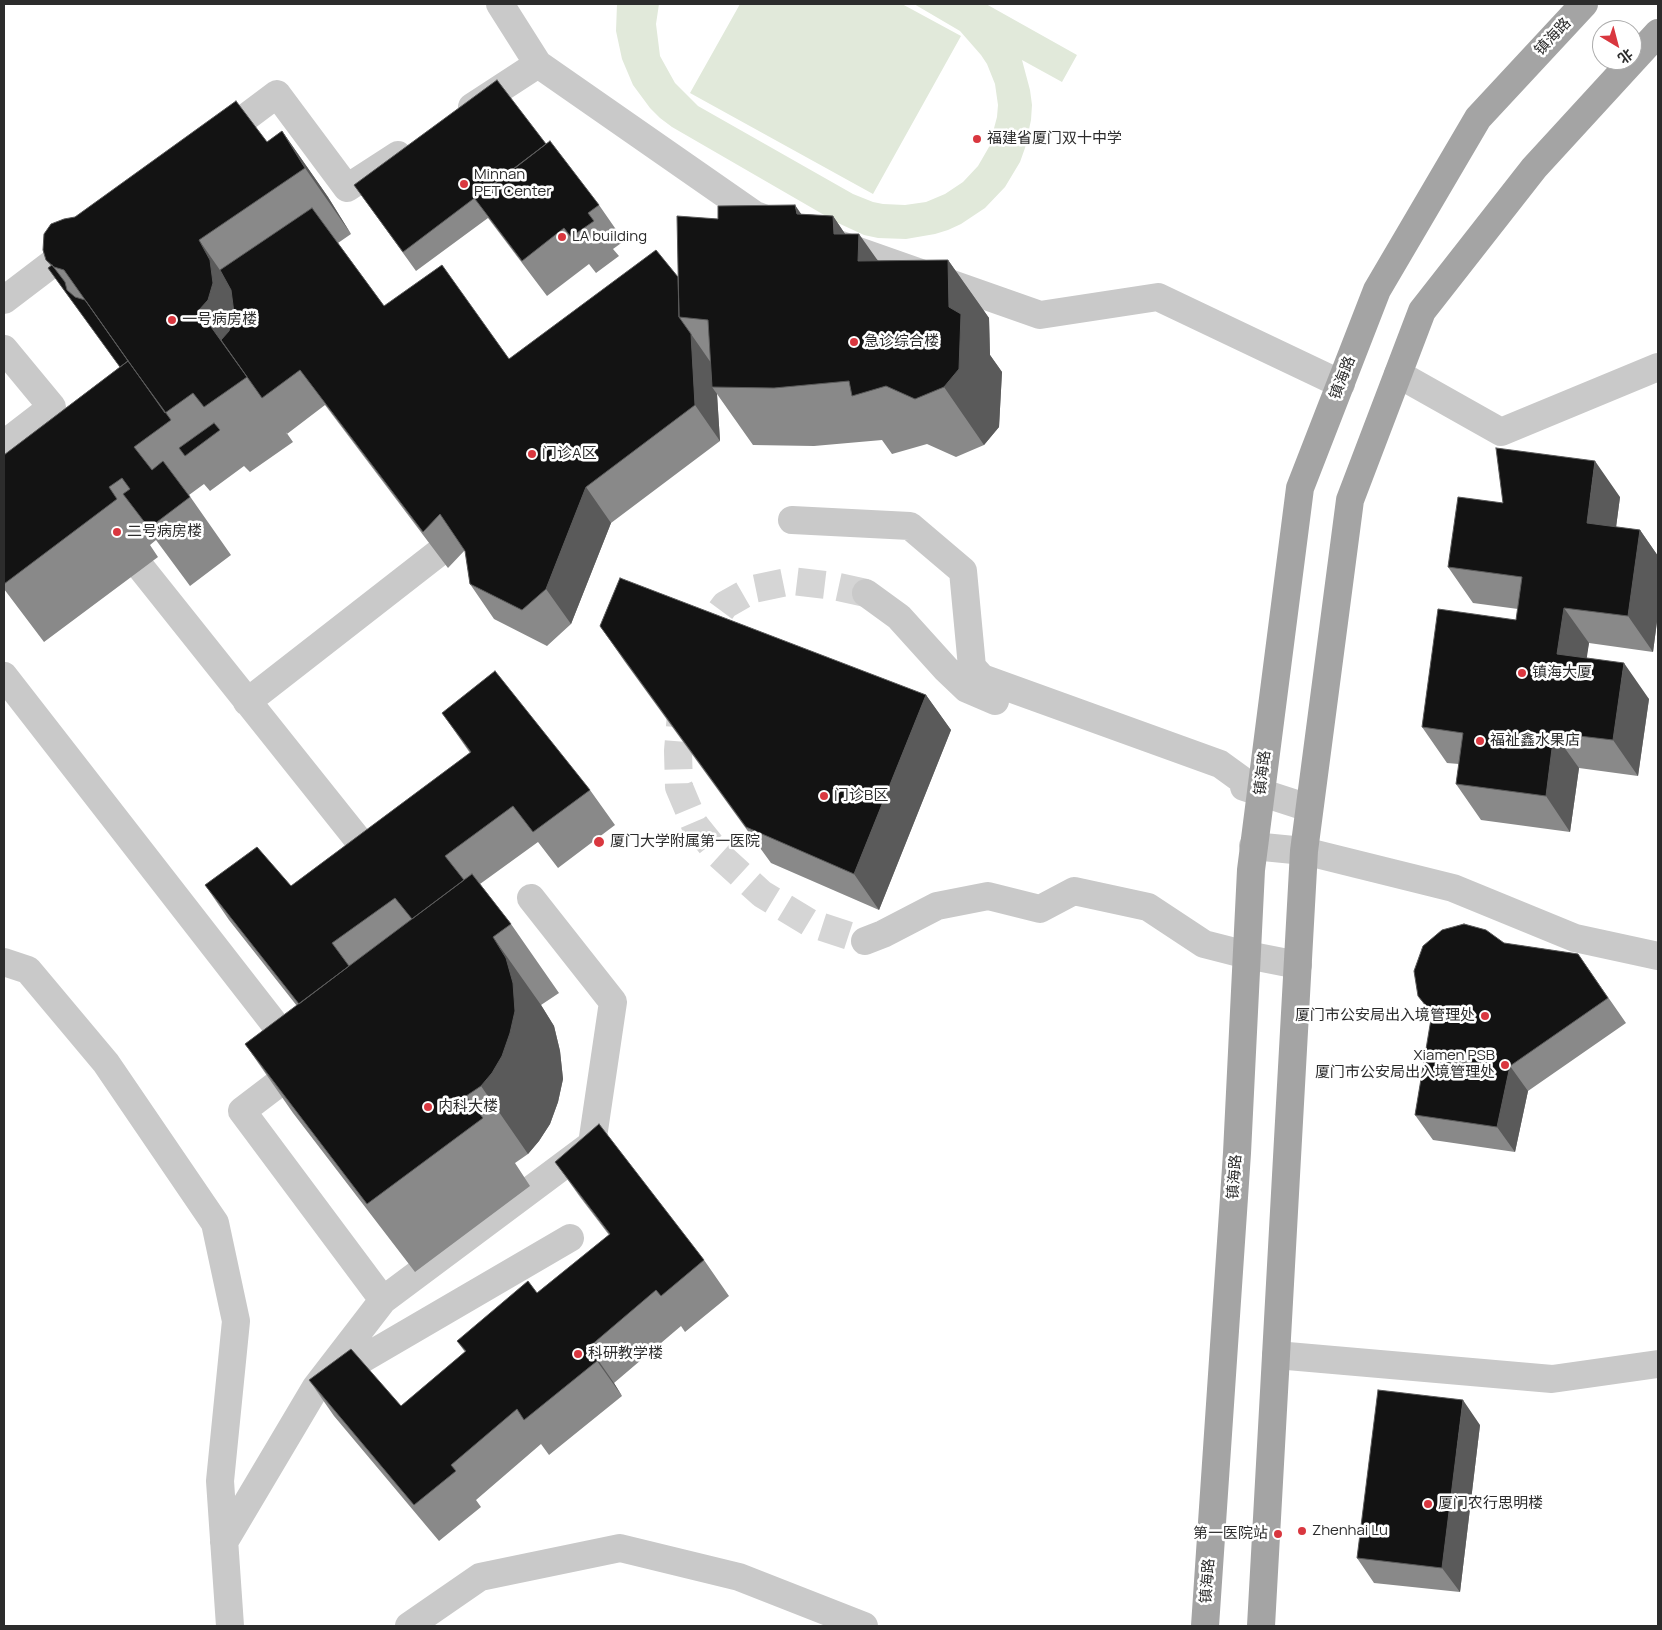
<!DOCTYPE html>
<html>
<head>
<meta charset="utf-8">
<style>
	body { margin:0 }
	#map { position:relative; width:1662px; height:1630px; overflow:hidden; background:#fff; font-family:Manrope,"Noto Sans SC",sans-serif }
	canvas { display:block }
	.frame { position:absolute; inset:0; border:5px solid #2c2c2c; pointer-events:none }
	.north { position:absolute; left:1592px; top:20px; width:50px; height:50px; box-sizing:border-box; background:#fff; border:1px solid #ababab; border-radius:50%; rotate:143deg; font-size:14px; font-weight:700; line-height:20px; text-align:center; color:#2c2c2c }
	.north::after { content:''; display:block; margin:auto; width:18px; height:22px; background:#d9373f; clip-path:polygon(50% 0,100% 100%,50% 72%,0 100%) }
</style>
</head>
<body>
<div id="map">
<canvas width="1662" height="1630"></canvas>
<div class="frame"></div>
<div class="north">北</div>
</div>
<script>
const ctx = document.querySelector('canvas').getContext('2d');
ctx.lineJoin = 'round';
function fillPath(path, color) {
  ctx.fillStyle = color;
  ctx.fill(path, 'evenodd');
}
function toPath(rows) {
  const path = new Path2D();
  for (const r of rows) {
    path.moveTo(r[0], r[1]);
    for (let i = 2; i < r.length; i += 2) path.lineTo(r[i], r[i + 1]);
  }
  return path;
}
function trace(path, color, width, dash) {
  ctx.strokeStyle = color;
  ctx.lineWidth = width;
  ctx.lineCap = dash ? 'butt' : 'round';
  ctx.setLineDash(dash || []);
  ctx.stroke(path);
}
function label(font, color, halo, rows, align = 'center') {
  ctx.font = font + ' Manrope,"Noto Sans SC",sans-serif';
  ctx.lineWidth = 5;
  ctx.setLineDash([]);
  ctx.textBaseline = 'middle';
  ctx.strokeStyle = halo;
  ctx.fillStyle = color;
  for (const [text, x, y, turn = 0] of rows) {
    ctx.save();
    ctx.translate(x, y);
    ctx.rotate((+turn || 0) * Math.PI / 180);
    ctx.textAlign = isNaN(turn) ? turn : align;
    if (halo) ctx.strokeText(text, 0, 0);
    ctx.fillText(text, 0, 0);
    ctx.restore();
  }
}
const green = toPath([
	[617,4,659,4,656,24,660,56,675,83,698,106,853,194,873,202,883,204,905,205,926,202,945,194,963,182,978,166,989,147,997,117,998,105,995,84,987,64,981,55,960,31,914,4,986,4,1077,55,1062,82,1022,60,1030,90,1032,105,1031,120,1025,148,1020,162,1005,187,985,208,961,224,948,230,935,234,906,239,878,238,864,235,838,223,672,127,660,118,650,108,633,85,622,59,616,31],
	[740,4,902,4,961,36,873,194,690,93]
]);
const minorTunnel = toPath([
	[701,647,706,631,725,605,753,589,792,581,834,586,866,593],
	[685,700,681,714,678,751,679,787,695,825,719,855,762,894,810,923,865,941]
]);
const minor = toPath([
	[500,4,538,64,755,215,774,222],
	[472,107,538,64],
	[217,139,277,94,347,188,398,155],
	[841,245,1040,315,1158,297,1341,384],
	[4,300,79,243],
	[4,349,52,407,4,444],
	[1398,374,1501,432,1658,367],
	[792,520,910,526,963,571,972,667,982,678,1220,764,1260,793],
	[142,569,379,866],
	[866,593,899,617,946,669,967,689,995,701],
	[4,676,305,1063,242,1111,383,1300,592,1144,613,1002,531,898],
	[247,702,437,554],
	[1244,787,1309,808],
	[1253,846,1304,851,1453,888,1575,938,1658,956],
	[865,941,883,934,937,906,988,896,1040,909,1074,891,1148,907,1204,944,1247,955,1298,965],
	[4,962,28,970,106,1063,215,1223,236,1321,220,1481,230,1626],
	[1276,1355,1552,1379,1658,1364],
	[330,1378,570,1238],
	[224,1542,316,1387,383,1300],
	[409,1626,480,1577,620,1548,739,1577,864,1626]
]);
const major = toPath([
	[1205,1626,1237,1153,1251,870,1300,488,1377,290,1478,118,1584,4],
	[1261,1626,1304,851,1350,500,1422,311,1534,168,1658,33]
]);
const wall = toPath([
	[282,131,328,197,351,234,338,243,384,306,509,359,678,277,718,219,801,214,833,216,845,234,879,261,948,260,989,318,990,355,1002,372,999,427,984,445,956,457,927,444,892,454,882,440,814,446,753,445,717,394,720,441,611,523,571,624,547,646,494,619,470,584,465,550,448,568,325,405,287,434,286,432,293,442,250,472,244,466,210,491,204,484,189,495,231,555,190,586,156,540,150,545,158,557,44,642,4,589,4,455,120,367,48,268,51,266,46,260,75,217,267,142],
	[546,144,599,205,624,241,613,249,619,256,596,273,589,264,547,296,488,218,416,271,354,185],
	[1620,497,1616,527,1640,530,1658,556,1658,614,1653,652,1589,643,1586,658,1649,699,1638,776,1579,768,1570,832,1481,820,1456,784,1459,764,1447,763,1422,727,1516,620,1518,609,1473,603,1448,567,1503,503],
	[600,626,926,695,951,730,879,910,771,863,625,662],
	[442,713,590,790,615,825,558,868,538,842,480,884,511,924,559,993,541,1005,554,1026,560,1051,563,1079,558,1102,550,1124,539,1141,528,1154,515,1163,530,1186,415,1272,293,1113,245,1044,297,1006,229,920,205,885,291,886,470,753],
	[1504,943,1578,954,1626,1023,1528,1091,1515,1152,1433,1140,1415,1115,1432,1015,1418,996],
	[555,1162,704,1260,729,1296,685,1332,681,1326,614,1383,622,1396,549,1455,541,1444,476,1500,481,1507,439,1541,334,1416,309,1380,401,1406,465,1352,457,1341,537,1293,609,1235,580,1197],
	[1480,1425,1460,1592,1374,1583,1357,1558]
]);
const shadedWall = toPath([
	[282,131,328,197,351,234,305,168],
	[795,205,835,263,797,214],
	[833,216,858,253,859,234,900,292,899,319,834,234],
	[199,240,245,306,245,376,199,310],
	[948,260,989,318,990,355,1002,372,999,427,984,445,944,387,949,307],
	[691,334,716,370,712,387,717,394,720,441,695,405],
	[1595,461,1620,497,1612,558,1587,523],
	[586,487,611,523,571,624,546,589],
	[1640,530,1658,556,1658,614,1653,652,1628,616],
	[1564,608,1589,643,1582,690,1557,654],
	[1624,663,1649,699,1638,776,1613,740],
	[926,695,951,730,879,910,854,874],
	[1554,733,1579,768,1570,832,1546,796],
	[493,937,541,1005,554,1026,560,1051,563,1079,558,1102,550,1124,539,1141,528,1154,481,1086],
	[1510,1066,1528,1091,1515,1152,1497,1127],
	[589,1347,614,1383,622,1396,597,1361],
	[1463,1400,1480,1425,1460,1592,1442,1568]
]);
const building = toPath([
	[497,80,546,144,403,252,354,185,497,80],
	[236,101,267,142,282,131,305,168,199,240,210,260,213,283,208,300,199,310,247,377,204,407,193,393,165,413,64,270,54,267,46,260,43,250,44,234,51,224,64,219,75,217,236,101],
	[550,141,599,205,588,213,594,221,571,237,564,228,522,261,475,199,550,141],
	[795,205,797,214,833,216,834,234,859,234,858,261,948,260,949,307,961,314,959,369,944,387,915,399,886,386,852,396,849,381,774,388,712,387,708,320,679,317,677,216,718,219,718,206,795,205],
	[312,208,384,306,442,265,509,359,656,250,678,277,679,317,691,334,695,405,586,487,546,589,522,610,470,584,465,551,440,514,423,532,300,370,262,398,221,340,229,331,234,313,231,290,220,270,312,208],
	[52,265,65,282,67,290,75,297,85,300,128,361,120,367,48,268,52,265],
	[128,361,171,420,134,447,152,470,163,461,190,497,149,528,123,494,130,489,122,478,109,487,117,499,4,584,4,455,128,361],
	[214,423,220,430,185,456,179,448,214,423],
	[1496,448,1595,461,1587,523,1640,530,1628,616,1564,608,1557,654,1624,663,1613,740,1554,733,1546,796,1456,784,1463,733,1422,727,1438,609,1516,620,1522,577,1448,567,1458,497,1503,503,1496,448],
	[620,578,926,695,854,874,746,827,600,626,620,578],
	[495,671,590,790,533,832,513,806,445,856,464,880,412,919,395,898,332,943,349,966,299,1004,205,885,257,847,291,886,471,752,442,713,495,671],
	[472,874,511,924,493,937,506,958,513,983,515,1011,510,1033,502,1056,492,1073,481,1086,466,1096,483,1118,367,1204,245,1044,472,874],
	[1464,924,1486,930,1504,943,1578,954,1608,998,1510,1066,1497,1127,1415,1115,1432,1013,1418,996,1414,971,1423,946,1442,930,1464,924],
	[599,1124,704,1260,661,1296,656,1290,589,1347,597,1361,524,1420,517,1409,451,1465,456,1471,414,1505,309,1380,351,1349,401,1406,466,1351,457,1341,528,1281,537,1293,610,1234,555,1162,599,1124],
	[1378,1390,1463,1400,1442,1568,1357,1558,1378,1390]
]);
const markers = [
	[977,139,5,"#d9373f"],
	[464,184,5,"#d9373f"],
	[562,237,5,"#d9373f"],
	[172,320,5,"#d9373f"],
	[854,342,5,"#d9373f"],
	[532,454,5,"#d9373f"],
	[117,532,5,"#d9373f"],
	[1522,673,5,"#d9373f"],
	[1480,741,5,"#d9373f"],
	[824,796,5,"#d9373f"],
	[599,842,6,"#d9373f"],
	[1485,1016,5,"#d9373f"],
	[1505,1065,5,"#d9373f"],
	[428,1107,5,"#d9373f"],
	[578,1354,5,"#d9373f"],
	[1428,1504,5,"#d9373f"],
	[1302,1531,5,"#d9373f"],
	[1278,1534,5,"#d9373f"]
];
const streetNames = [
	["镇海路",1553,37,-47],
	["镇海路",1343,378,-69],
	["镇海路",1263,773,-83],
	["镇海路",1235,1177,-86],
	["镇海路",1208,1581,-86]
];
const poiNames = [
	["福建省厦门双十中学",987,139],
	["Minnan",474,175],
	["PET Center",474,192],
	["LA building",572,237],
	["一号病房楼",182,320],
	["急诊综合楼",864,342],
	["门诊A区",542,454],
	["二号病房楼",127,532],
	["镇海大厦",1532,673],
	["福祉鑫水果店",1490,741],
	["门诊B区",834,796],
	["厦门大学附属第一医院",610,842],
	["厦门市公安局出入境管理处",1475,1016,"right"],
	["Xiamen PSB",1495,1056,"right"],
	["厦门市公安局出入境管理处",1495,1073,"right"],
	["内科大楼",438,1107],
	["科研教学楼",588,1354],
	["厦门农行思明楼",1438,1504],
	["Zhenhai Lu",1312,1531],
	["第一医院站",1268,1534,"right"]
];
fillPath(green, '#e1e9da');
trace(minorTunnel, '#d5d5d5', 28, [28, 14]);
trace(minor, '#c9c9c9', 28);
trace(major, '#a4a4a4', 28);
fillPath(wall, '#898989');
fillPath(shadedWall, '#5a5a5a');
fillPath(building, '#131313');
trace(building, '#5a5a5a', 1);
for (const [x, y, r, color] of markers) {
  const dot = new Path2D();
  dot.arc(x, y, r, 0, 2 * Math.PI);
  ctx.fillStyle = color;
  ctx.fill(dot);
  trace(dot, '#fff', 2);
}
label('15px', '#2c2c2c', '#fff', streetNames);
label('15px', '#2c2c2c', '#fff', poiNames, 'left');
</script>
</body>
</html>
